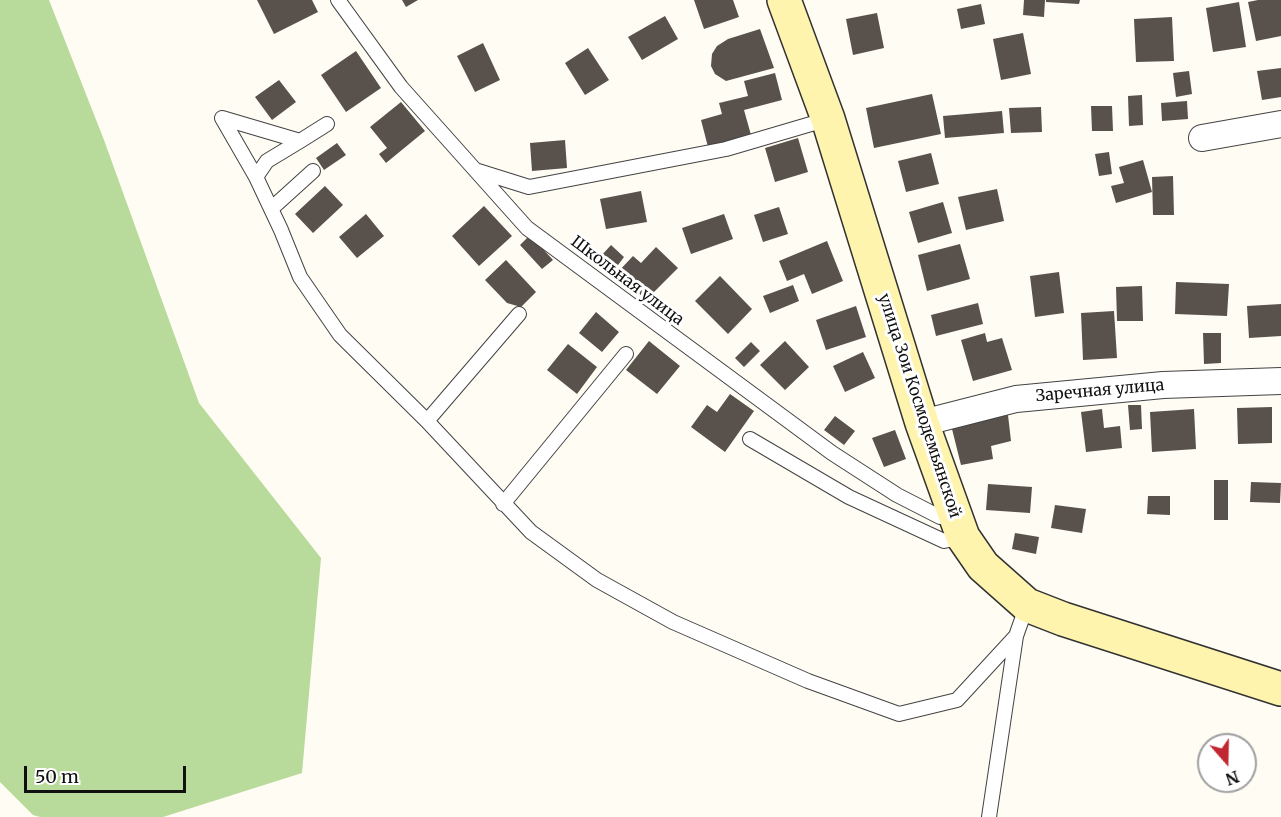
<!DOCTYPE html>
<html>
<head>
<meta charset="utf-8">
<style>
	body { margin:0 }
	#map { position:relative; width:1281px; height:817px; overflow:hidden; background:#fffcf3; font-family:Merriweather,serif }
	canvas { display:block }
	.north { position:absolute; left:1197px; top:733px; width:60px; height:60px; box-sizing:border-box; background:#fff; border:2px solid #9f9f9f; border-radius:50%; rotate:160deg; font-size:16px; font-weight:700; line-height:24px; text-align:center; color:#101010 }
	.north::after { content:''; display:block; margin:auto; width:21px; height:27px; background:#c12730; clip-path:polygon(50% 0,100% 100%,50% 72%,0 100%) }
	.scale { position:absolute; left:24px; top:766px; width:162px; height:27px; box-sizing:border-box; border:3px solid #101010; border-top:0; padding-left:8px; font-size:18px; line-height:21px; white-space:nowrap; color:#101010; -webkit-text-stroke:4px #fff; paint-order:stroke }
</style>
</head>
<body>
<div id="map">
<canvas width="1281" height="817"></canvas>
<div class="north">N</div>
<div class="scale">50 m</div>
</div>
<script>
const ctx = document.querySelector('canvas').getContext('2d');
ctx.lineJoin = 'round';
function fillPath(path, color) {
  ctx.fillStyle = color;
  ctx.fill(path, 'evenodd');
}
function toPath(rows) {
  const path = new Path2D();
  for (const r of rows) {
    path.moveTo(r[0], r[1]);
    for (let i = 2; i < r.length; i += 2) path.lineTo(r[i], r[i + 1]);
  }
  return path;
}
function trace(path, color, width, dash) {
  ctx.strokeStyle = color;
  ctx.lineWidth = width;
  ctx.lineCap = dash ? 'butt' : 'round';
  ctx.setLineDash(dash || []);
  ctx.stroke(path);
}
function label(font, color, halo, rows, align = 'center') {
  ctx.font = font + ' Merriweather,serif';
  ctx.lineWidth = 6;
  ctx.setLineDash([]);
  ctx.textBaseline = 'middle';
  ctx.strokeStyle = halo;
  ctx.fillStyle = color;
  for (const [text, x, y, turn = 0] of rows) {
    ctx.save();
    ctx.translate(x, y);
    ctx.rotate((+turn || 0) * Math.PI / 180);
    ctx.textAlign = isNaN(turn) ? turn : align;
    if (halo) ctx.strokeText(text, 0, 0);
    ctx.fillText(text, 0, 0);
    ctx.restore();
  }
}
const forest = toPath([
	[0,0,49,0,104,140,199,403,321,558,302,773,163,817,40,817,33,815,0,782]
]);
const building = toPath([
	[257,0,312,0,318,12,274,34],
	[402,0,418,0,406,7],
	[694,0,733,0,739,17,704,29],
	[1024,0,1045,0,1044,17,1023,15],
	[1046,0,1080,0,1079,4,1046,2],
	[1258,0,1281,0,1281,36,1256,41,1248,2],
	[1239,2,1246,47,1213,52,1206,8],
	[981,4,985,24,961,29,957,9],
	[877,13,884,48,853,55,846,19],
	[665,16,678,39,642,60,628,37],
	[1172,17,1174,61,1136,62,1134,19],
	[760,29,774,68,726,81,715,74,711,66,712,54,717,46,728,39],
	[1023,33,1031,74,1001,80,993,39],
	[483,43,500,80,475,92,457,56],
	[588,48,609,80,585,95,565,63],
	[356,51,381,88,346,112,321,75],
	[1281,68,1281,97,1262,100,1257,71],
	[1189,71,1192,94,1176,97,1173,73],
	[775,73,782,100,744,110,751,135,708,147,701,120,722,114,719,103,748,96,744,81],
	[279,80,296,102,272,120,255,97],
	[932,94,941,134,874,148,866,108],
	[1142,95,1143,125,1129,126,1128,96],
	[1187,101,1188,119,1162,121,1161,103],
	[401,102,425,131,386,163,379,154,387,148,370,127],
	[1091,106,1112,106,1113,131,1092,131],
	[1041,107,1042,132,1011,133,1009,108],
	[1002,111,1004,133,945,138,943,116],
	[798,138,808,172,775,182,765,148],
	[565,140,567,168,532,171,530,143],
	[337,143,346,155,324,170,316,158],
	[1109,152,1112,174,1099,176,1095,154],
	[931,153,939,184,906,192,898,161],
	[1143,160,1152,192,1116,203,1111,186,1124,183,1119,167],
	[1173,176,1174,215,1153,215,1152,177],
	[325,186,343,205,313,233,295,214],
	[997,189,1004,221,966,230,958,197],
	[641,191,647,222,606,229,600,199],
	[943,202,952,233,918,243,909,212],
	[484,206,512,236,479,266,452,236],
	[779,207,788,234,763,242,754,215],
	[366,214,384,236,357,258,339,237],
	[724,214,733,239,691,254,682,228],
	[530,235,553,260,542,269,520,245],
	[827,241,843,281,812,294,804,274,787,281,779,261],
	[960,244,970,279,927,291,918,255],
	[611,245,624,257,615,269,601,256],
	[656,247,678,268,646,300,617,273,633,256,641,263],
	[506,260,536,292,521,307,507,303,485,280],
	[1059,272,1064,313,1035,317,1030,276],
	[720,276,752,309,728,334,695,301],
	[1176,282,1229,284,1227,316,1175,314],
	[793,285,799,301,770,313,763,296],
	[1142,286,1143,321,1117,321,1116,287],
	[978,303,983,324,936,336,931,315],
	[1281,304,1281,336,1249,338,1247,306],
	[856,306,866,337,826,350,816,320],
	[1114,311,1117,358,1083,360,1081,313],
	[596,312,619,332,602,352,579,333],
	[985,333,987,342,1002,338,1012,370,973,381,961,340],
	[1203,333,1221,333,1221,363,1204,364],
	[649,341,680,366,657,394,626,370],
	[785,341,809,367,785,390,760,365],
	[751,342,760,351,744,367,735,358],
	[568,344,597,367,577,394,547,370],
	[863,352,875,378,845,392,833,366],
	[730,394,754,411,725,452,691,427,707,405,717,412],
	[1128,405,1141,405,1142,429,1130,430],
	[1272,407,1272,443,1238,444,1237,408],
	[1102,409,1104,428,1120,426,1122,448,1086,452,1081,412],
	[1194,409,1196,449,1152,452,1150,412],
	[1008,415,1011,441,991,446,993,459,961,465,951,425],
	[835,416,855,431,844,445,824,430],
	[895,430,906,459,884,467,872,438],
	[1214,480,1228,480,1228,520,1214,520],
	[1251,482,1281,483,1280,503,1250,502],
	[988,484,1032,487,1030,513,986,510],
	[1148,496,1170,496,1170,515,1147,514],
	[1055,505,1086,509,1082,533,1051,528],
	[1015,533,1039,537,1036,554,1012,549]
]);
const lane = toPath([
	[338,0,401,87,527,228,832,453,897,495,940,517,954,514],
	[327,124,300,141,222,118,256,177,281,230,300,277,340,335,427,421,531,532,597,580,673,622,808,681,899,714,957,700,1016,636],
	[478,171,529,187,726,149,828,119],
	[256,177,267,161,300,141],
	[271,209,313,171],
	[427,421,519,314],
	[750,439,849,497,944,541,963,537],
	[503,504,626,354],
	[989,817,1016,636,1027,605]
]);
const street = toPath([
	[1202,138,1281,124],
	[922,423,1016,399,1163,385,1281,381]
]);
const secondary = toPath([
	[784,0,828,119,922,423,963,537,983,566,1027,605,1063,619,1281,689]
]);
const streetNames = [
	["Школьная улица",627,281,37],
	["Заречная улица",1100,391,-5],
	["улица Зои Космодемьянской",919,406,72]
];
fillPath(forest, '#b8db9b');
fillPath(building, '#59514c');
trace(lane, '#434343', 16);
trace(street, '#434343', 28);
trace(secondary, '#323232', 36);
trace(lane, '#fff', 14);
trace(street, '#fff', 26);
trace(secondary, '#fef4ae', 33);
label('16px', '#101010', '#fff', streetNames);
</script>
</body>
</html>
